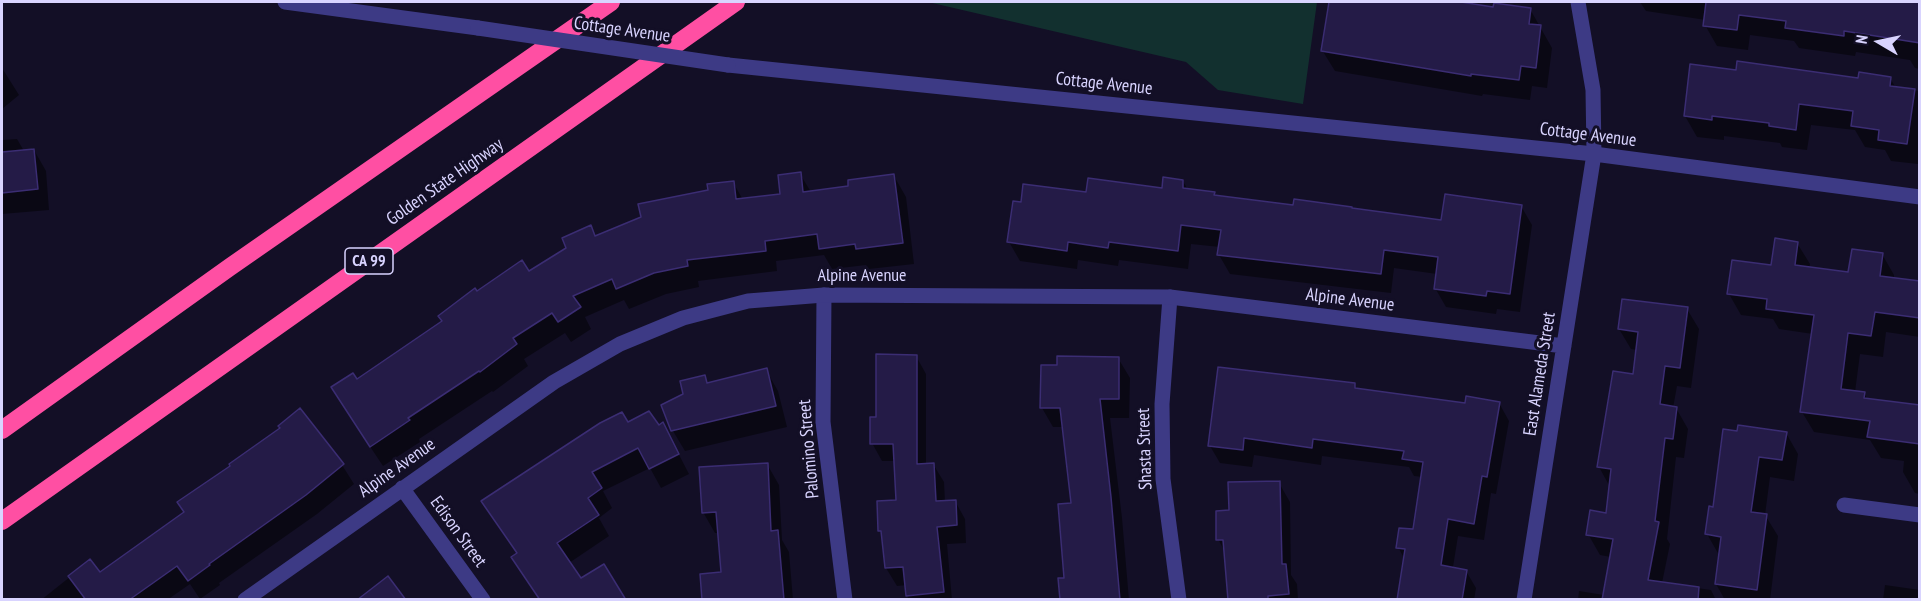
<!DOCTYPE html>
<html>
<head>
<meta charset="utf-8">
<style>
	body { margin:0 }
	#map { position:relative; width:1921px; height:601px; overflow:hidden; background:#130f26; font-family:"PT Sans Narrow",sans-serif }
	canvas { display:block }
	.frame { position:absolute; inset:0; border:3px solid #d9d4ff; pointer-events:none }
	.north { position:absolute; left:1849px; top:12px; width:60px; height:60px; -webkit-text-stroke:4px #130f26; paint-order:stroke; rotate:279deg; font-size:16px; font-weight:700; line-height:24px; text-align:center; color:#d9d4ff }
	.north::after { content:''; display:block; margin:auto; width:21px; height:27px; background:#d9d4ff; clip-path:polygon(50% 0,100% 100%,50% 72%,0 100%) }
</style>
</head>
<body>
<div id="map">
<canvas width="1921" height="601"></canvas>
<div class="frame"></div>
<div class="north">N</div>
</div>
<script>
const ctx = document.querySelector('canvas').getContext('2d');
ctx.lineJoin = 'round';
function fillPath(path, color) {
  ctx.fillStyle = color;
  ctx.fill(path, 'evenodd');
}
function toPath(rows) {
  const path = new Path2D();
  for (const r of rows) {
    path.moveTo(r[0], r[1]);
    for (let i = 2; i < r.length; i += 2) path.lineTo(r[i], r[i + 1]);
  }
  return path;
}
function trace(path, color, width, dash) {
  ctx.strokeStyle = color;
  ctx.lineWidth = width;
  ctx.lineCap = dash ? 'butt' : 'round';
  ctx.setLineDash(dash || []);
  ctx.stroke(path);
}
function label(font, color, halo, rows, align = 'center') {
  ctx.font = font + ' "PT Sans Narrow",sans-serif';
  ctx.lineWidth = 6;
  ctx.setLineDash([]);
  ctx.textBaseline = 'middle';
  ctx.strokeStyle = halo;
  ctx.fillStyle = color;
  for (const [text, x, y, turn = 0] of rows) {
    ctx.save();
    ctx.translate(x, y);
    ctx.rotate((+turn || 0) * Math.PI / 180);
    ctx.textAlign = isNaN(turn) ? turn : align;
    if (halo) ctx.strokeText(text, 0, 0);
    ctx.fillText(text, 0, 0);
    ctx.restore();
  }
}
const green = toPath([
	[928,2,1317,2,1303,104,1218,90,1186,62]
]);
const shadow = toPath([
	[1330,2,1453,2,1495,8,1530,9,1552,48,1547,88,1532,86,1530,100,1483,94,1482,96,1335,71,1322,50],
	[1640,2,1891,2,1906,4,1906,2,1920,2,1920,69,1915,68,1910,60,1856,52,1855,56,1799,48,1794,41,1750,35,1748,50,1717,46,1705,25,1706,20,1646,11],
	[2,68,19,95,2,109],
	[1737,72,1859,79,1890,78,1896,88,1920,91,1918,164,1891,161,1885,150,1865,147,1855,130,1811,125,1807,150,1782,147,1780,143,1724,136,1724,140,1697,137,1685,116],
	[17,139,24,151,34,150,46,171,49,210,2,214,2,140],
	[800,174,811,192,850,187,894,176,906,197,914,264,869,269,866,265,832,269,824,255,776,261,777,271,698,281,699,287,666,294,629,309,624,300,585,317,591,329,571,342,565,333,524,359,528,366,493,392,492,391,419,439,420,442,383,466,345,409,357,381,443,322,477,293,529,273,568,249,591,227,596,237,733,182,743,200,782,195],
	[1183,181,1188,190,1214,194,1215,196,1294,207,1442,221,1521,206,1532,225,1520,312,1497,309,1496,314,1446,307,1435,288,1437,274,1394,268,1391,293,1230,274,1219,255,1220,247,1191,244,1188,269,1119,260,1118,266,1078,260,1077,269,1020,261,1009,242,1022,203,1087,194,1163,190],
	[1797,243,1810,264,1809,269,1850,274,1882,254,1894,275,1894,279,1920,282,1920,337,1886,332,1883,357,1860,354,1855,392,1864,393,1868,400,1919,407,1920,401,1920,494,1915,493,1903,472,1904,461,1881,458,1870,440,1814,432,1802,412,1813,334,1779,329,1773,319,1741,315,1729,294,1773,267],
	[1687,309,1699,329,1691,388,1677,386,1673,408,1676,408,1688,429,1684,458,1676,457,1667,539,1670,544,1662,583,1711,590,1716,600,1578,600,1579,591,1604,595,1611,557,1600,555,1588,534,1607,514,1610,487,1599,467,1634,376,1637,350,1631,349,1619,329],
	[916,356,926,374,926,465,933,464,944,482,945,502,955,501,965,519,966,543,947,544,952,600,908,600,907,585,897,586,886,568,883,536,880,530,898,501,896,461,882,461,872,443,877,418],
	[1118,358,1130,378,1129,418,1110,418,1122,518,1129,600,1062,600,1066,579,1072,504,1063,427,1053,427,1042,408,1059,367],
	[766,370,778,391,787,427,685,451,673,431,684,395,704,377,708,384],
	[1355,384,1357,389,1467,405,1499,403,1509,421,1496,494,1491,493,1484,540,1458,536,1453,567,1466,571,1476,588,1474,600,1398,600,1405,560,1398,547,1415,531,1423,477,1414,476,1409,467,1322,456,1321,465,1254,455,1252,467,1220,463,1210,446],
	[628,424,658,427,663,424,689,474,661,488,650,468,603,491,612,508,599,518,609,536,569,563,581,580,537,596,513,558,518,555,483,501],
	[1738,432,1786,433,1798,454,1794,481,1770,477,1765,515,1778,536,1770,600,1725,600,1716,584,1719,555,1707,534],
	[767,464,779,485,782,540,789,552,793,600,703,600,723,574,719,533,715,533,703,512],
	[342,465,354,484,317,514,219,583,220,585,200,599,190,584,167,600,41,600,90,561,100,574],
	[1279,483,1290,502,1291,575,1297,584,1298,600,1230,600,1226,554,1218,539,1230,512],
	[1885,585,1920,590,1920,600,1883,600]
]);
const building = toPath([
	[1329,2,1461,2,1493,7,1494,3,1531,8,1529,24,1541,25,1536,68,1521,66,1519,80,1471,74,1471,76,1321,51,1329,2],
	[1706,2,1920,2,1920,43,1844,31,1844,36,1785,28,1786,21,1739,15,1737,30,1703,26,1706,2],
	[1737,61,1858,78,1859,72,1891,77,1890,86,1915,89,1907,144,1878,140,1879,130,1851,126,1853,111,1799,104,1796,130,1769,126,1769,123,1712,116,1712,120,1684,116,1690,64,1736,70,1737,61],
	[34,149,38,189,2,193,2,152,34,149],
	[801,172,803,192,848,186,848,180,894,174,903,243,856,249,855,244,819,249,817,234,765,241,766,251,687,260,688,266,654,273,616,289,612,279,573,296,581,307,558,322,552,313,513,338,517,344,480,372,479,371,408,418,410,420,370,447,331,387,353,373,357,379,442,321,438,316,475,288,477,291,522,260,529,271,566,248,562,238,591,225,595,236,641,217,638,204,708,190,707,184,734,181,736,199,780,194,778,175,801,172],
	[1163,177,1183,180,1183,188,1215,192,1214,195,1293,205,1294,199,1352,207,1352,208,1441,220,1445,194,1522,205,1510,294,1487,291,1486,296,1434,289,1438,257,1384,250,1381,274,1217,255,1221,230,1181,225,1178,251,1109,242,1108,248,1068,242,1067,251,1007,242,1013,201,1021,202,1023,184,1086,192,1088,178,1162,188,1163,177],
	[1775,238,1798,242,1795,265,1848,272,1852,249,1883,253,1880,276,1920,281,1920,318,1875,312,1871,336,1848,333,1841,389,1865,392,1864,398,1920,405,1920,444,1867,437,1870,421,1800,412,1814,315,1766,309,1767,299,1727,294,1732,260,1771,265,1775,238],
	[1622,299,1688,307,1680,368,1665,366,1660,404,1677,407,1673,439,1665,438,1655,521,1659,522,1648,580,1699,587,1698,600,1602,600,1613,539,1586,535,1590,510,1606,513,1611,469,1597,467,1613,371,1633,374,1638,332,1618,329,1622,299],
	[876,354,917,355,917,464,934,463,936,501,956,500,957,525,937,527,944,592,906,596,903,567,885,568,881,531,878,531,877,501,896,500,893,444,870,444,870,417,876,417,876,354],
	[1057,356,1119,357,1119,399,1100,399,1111,497,1120,600,1060,600,1058,578,1064,578,1058,504,1071,503,1060,408,1040,408,1041,365,1057,365,1057,356],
	[1218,367,1355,383,1355,388,1465,403,1466,396,1500,402,1487,477,1482,476,1474,524,1448,519,1441,565,1467,570,1462,600,1397,600,1405,549,1396,548,1399,528,1413,529,1423,462,1402,459,1404,451,1313,439,1312,448,1244,438,1243,450,1208,446,1218,367],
	[767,368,776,406,671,431,661,405,683,394,680,381,705,375,707,383,767,368],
	[300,408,344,464,306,495,209,564,210,565,188,581,177,566,129,600,86,600,68,576,90,559,100,572,184,512,177,502,230,466,229,464,280,428,278,426,300,408],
	[649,411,659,425,663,422,679,454,649,469,638,448,592,472,602,488,588,498,599,515,557,543,581,578,604,564,626,600,540,600,511,557,517,553,481,501,600,423,622,412,628,422,649,411],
	[1738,425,1787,432,1782,460,1759,457,1751,512,1767,514,1757,590,1715,584,1721,537,1705,534,1709,506,1713,507,1723,429,1737,431,1738,425],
	[768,463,771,531,778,530,784,600,702,600,700,574,721,572,716,512,702,513,699,467,768,463],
	[1280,481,1282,564,1286,564,1289,594,1268,596,1268,600,1228,600,1223,540,1216,540,1216,511,1229,510,1228,482,1280,481],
	[388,576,406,600,357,600,388,576]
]);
const service = toPath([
	[1578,2,1593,90,1594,154]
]);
const minor = toPath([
	[824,295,823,422,845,600],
	[1170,297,1162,404,1163,479,1179,600],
	[1844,505,1920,515]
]);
const tertiary = toPath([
	[285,2,478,28],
	[728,65,1594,154,1920,197],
	[402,488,483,600],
	[245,600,554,382,620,344,683,318,748,301,824,295,1170,297,1564,346],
	[1524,600,1594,154]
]);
const motorway = toPath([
	[2,430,230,267,611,2],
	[2,521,736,2]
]);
const tertiaryBridge = toPath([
	[478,28,728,65]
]);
const shields = [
	[369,261,48]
];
const shieldNames = [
	["CA 99",369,261]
];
const streetNames = [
	["Cottage Avenue",622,30,8],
	["Cottage Avenue",1104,84,6],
	["Cottage Avenue",1588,135,7],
	["Golden State Highway",445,182,-35],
	["Alpine Avenue",862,276],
	["Alpine Avenue",1350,300,7],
	["East Alameda Street",1540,374,-81],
	["Palomino Street",809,449,-95],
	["Shasta Street",1145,449,-92],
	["Alpine Avenue",397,468,-35],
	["Edison Street",458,532,54]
];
fillPath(green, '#12302f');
fillPath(shadow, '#0007');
fillPath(building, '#241b47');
trace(building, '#3b2d73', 1.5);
trace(service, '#3d3a85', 15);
trace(minor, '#3d3a85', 15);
trace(tertiary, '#3d3a85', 15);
trace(motorway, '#ff4fa3', 18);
trace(tertiaryBridge, '#3d3a85', 15);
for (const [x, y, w] of shields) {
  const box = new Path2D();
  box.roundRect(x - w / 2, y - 13, w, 26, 4.5);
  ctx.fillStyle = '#130f26';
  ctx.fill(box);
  trace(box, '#d9d4ff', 1.5);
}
label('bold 16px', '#d9d4ff', null, shieldNames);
label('18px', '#d9d4ff', '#130f26', streetNames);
</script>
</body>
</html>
